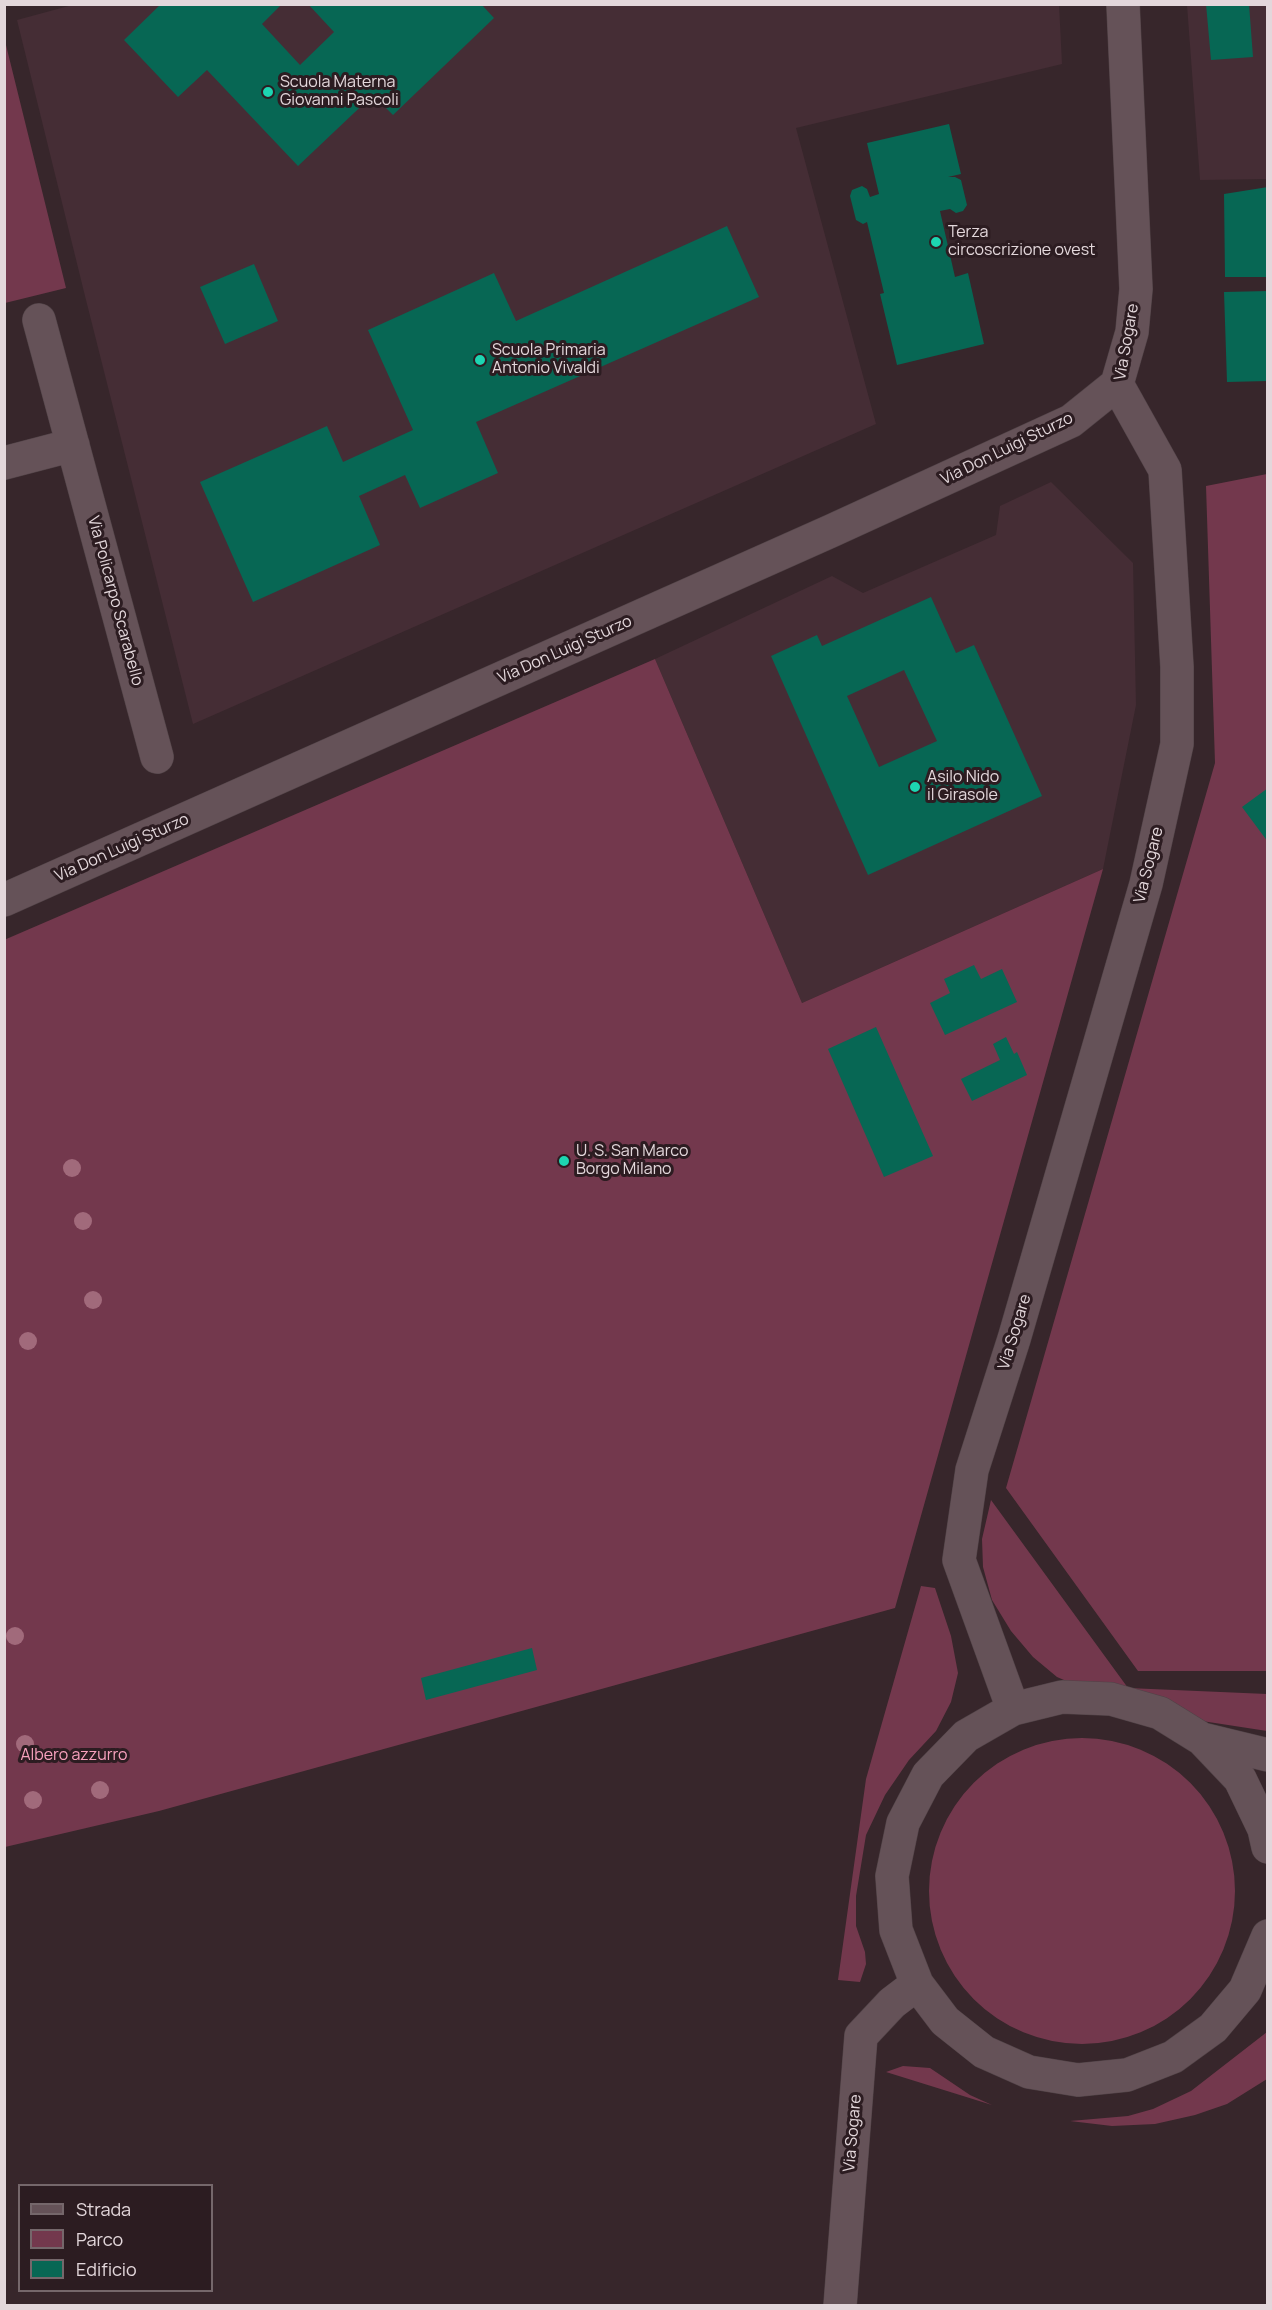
<!DOCTYPE html>
<html>
<head>
<meta charset="utf-8">
<style>
	body { margin:0 }
	#map { position:relative; width:1272px; height:2310px; overflow:hidden; background:#37262b; font-family:Manrope,sans-serif }
	canvas { display:block }
	.frame { position:absolute; inset:0; border:6px solid #e3d7db; pointer-events:none }
	.legend { position:absolute; left:18px; top:2184px; width:195px; height:108px; box-sizing:border-box; background:#2c1c21; border:2px solid #75676b; margin:0; padding:8px 10px; list-style:none; font-size:18px; color:#e3d7db }
	.legend li { display:flex; align-items:center; gap:12px; height:30px }
	.legend b { width:30px; border:2px solid #75676b }
</style>
</head>
<body>
<div id="map">
<canvas width="1272" height="2310"></canvas>
<div class="frame"></div>
<ul class="legend">
<li><b style="height:8px;background:#655258"></b>Strada</li>
<li><b style="height:16px;background:#73384d"></b>Parco</li>
<li><b style="height:16px;background:#076754"></b>Edificio</li>
</ul>
</div>
<script>
const ctx = document.querySelector('canvas').getContext('2d');
ctx.lineJoin = 'round';
function fillPath(path, color) {
  ctx.fillStyle = color;
  ctx.fill(path, 'evenodd');
}
function toPath(rows) {
  const path = new Path2D();
  for (const r of rows) {
    if (r.length === 3) {
      path.moveTo(r[0] + r[2], r[1]);
      path.arc(r[0], r[1], r[2], 0, 2 * Math.PI);
      continue;
    }
    path.moveTo(r[0], r[1]);
    for (let i = 2; i < r.length; i += 2) path.lineTo(r[i], r[i + 1]);
  }
  return path;
}
function trace(path, color, width, dash) {
  ctx.strokeStyle = color;
  ctx.lineWidth = width;
  ctx.lineCap = dash ? 'butt' : 'round';
  ctx.setLineDash(dash || []);
  ctx.stroke(path);
}
function label(font, color, halo, rows, align = 'center') {
  ctx.font = font + ' Manrope,sans-serif';
  ctx.lineWidth = 6;
  ctx.setLineDash([]);
  ctx.textBaseline = 'middle';
  ctx.strokeStyle = halo;
  ctx.fillStyle = color;
  for (const [text, x, y, turn = 0] of rows) {
    ctx.save();
    ctx.translate(x, y);
    ctx.rotate((+turn || 0) * Math.PI / 180);
    ctx.textAlign = isNaN(turn) ? turn : align;
    if (halo) ctx.strokeText(text, 0, 0);
    ctx.fillText(text, 0, 0);
    ctx.restore();
  }
}
const built = toPath([
	[76,4,1059,4,1062,64,796,128,876,424,193,724,85,296,17,20],
	[1187,5,1267,5,1267,179,1200,180],
	[1051,482,1133,563,1136,705,1103,869,802,1003,655,659,832,576,863,593,996,535,1000,506]
]);
const green = toPath([
	[5,41,66,288,5,303,4,303],
	[1267,474,1267,1671,1138,1671,1006,1488,1215,763,1206,486],
	[655,659,802,1003,1103,869,895,1608,159,1811,5,1847,4,940],
	[991,1500,1128,1688,1267,1694,1267,1731,1202,1721,1078,1686,1057,1677,1033,1657,1011,1631,992,1600,983,1567,982,1539],
	[921,1586,935,1588,951,1636,958,1673,951,1702,936,1731,909,1760,885,1795,866,1835,856,1896,856,1926,865,1952,866,1964,860,1982,838,1980,866,1779],
	[1082,1891,153],
	[1267,2032,1267,2079,1227,2104,1195,2115,1155,2124,1112,2126,1070,2121,1128,2116,1153,2109,1191,2091],
	[903,2066,930,2068,970,2095,992,2105,886,2072]
]);
const building = toPath([
	[161,4,282,4,262,24,300,65,334,32,308,4,481,4,494,18,393,115,373,95,298,166,207,70,178,97,124,40],
	[1206,4,1249,4,1253,57,1211,60],
	[949,124,961,174,948,177,955,177,961,180,967,205,963,211,956,213,950,209,940,211,955,277,968,273,984,344,897,365,880,294,884,293,867,222,863,224,856,220,850,196,852,190,862,186,867,189,870,197,879,194,867,143],
	[1268,187,1268,277,1225,277,1224,194],
	[727,226,759,297,476,422,498,473,420,508,405,475,359,496,380,545,253,602,200,482,327,426,343,462,413,430,368,330,494,273,516,321],
	[254,264,278,321,225,344,200,287],
	[1268,291,1268,381,1227,382,1224,292],
	[931,597,956,653,974,645,1042,796,868,875,771,656,817,635,822,646],
	[904,670,937,741,879,767,847,696],
	[1268,788,1268,842,1242,807],
	[974,965,981,979,1002,969,1017,1002,945,1035,930,1003,950,993,944,979],
	[876,1027,933,1156,884,1177,828,1049],
	[1006,1037,1014,1054,1017,1052,1027,1075,972,1101,961,1079,1000,1060,993,1044],
	[532,1648,537,1670,426,1700,421,1678]
]);
const minor = toPath([
	[39,320,157,757],
	[4,463,73,445],
	[4,900,831,531,1071,421,1117,384],
	[1013,1709,959,1560,972,1470,1014,1339,1146,884,1177,744,1177,667,1165,470,1117,384,1132,332,1136,289,1123,4],
	[1202,1739,1268,1755],
	[1268,1847,1264,1829,1240,1779,1202,1739,1160,1713,1111,1699,1062,1697,1013,1709,966,1736,928,1775,903,1823,892,1876,896,1930,917,1984,945,2021,984,2052,1029,2072,1078,2080,1127,2075,1173,2057,1213,2028,1245,1990,1268,1936],
	[840,2306,861,2036,892,2003,917,1984]
]);
const trees = [
	[72,1168],
	[83,1221],
	[93,1300],
	[28,1341],
	[15,1636],
	[25,1744],
	[100,1790],
	[33,1800]
];
const markers = [
	[268,92,6,"#1dd5b1"],
	[936,242,6,"#1dd5b1"],
	[480,360,6,"#1dd5b1"],
	[915,787,6,"#1dd5b1"],
	[564,1161,6,"#1dd5b1"]
];
const poiNames = [
	["Scuola Materna",280,83],
	["Giovanni Pascoli",280,101],
	["Terza",948,233],
	["circoscrizione ovest",948,251],
	["Scuola Primaria",492,351],
	["Antonio Vivaldi",492,369],
	["Asilo Nido",927,778],
	["il Girasole",927,796],
	["U. S. San Marco",576,1152],
	["Borgo Milano",576,1170]
];
const streetNames = [
	["Via Sogare",1127,342,-80],
	["Via Don Luigi Sturzo",1007,449,-26],
	["Via Policarpo Scarabello",115,601,75],
	["Via Don Luigi Sturzo",565,650,-24],
	["Via Don Luigi Sturzo",122,848,-24],
	["Via Sogare",1149,865,-76],
	["Via Sogare",1015,1332,-73],
	["Via Sogare",853,2133,-85]
];
const parkNames = [
	["Albero azzurro",74,1756]
];
fillPath(built, '#452d35');
fillPath(green, '#73384d');
fillPath(building, '#076754');
trace(minor, '#514347', 34);
trace(minor, '#655258', 33);
ctx.fillStyle = '#a16a7b';
for (const [x, y] of trees) {
  ctx.beginPath();
  ctx.arc(x, y, 9, 0, 2 * Math.PI);
  ctx.fill();
}
for (const [x, y, r, color] of markers) {
  const dot = new Path2D();
  dot.arc(x, y, r, 0, 2 * Math.PI);
  ctx.fillStyle = color;
  ctx.fill(dot);
  trace(dot, '#2c1c21', 2);
}
label('16px', '#e3d7db', '#2c1c21', poiNames, 'left');
label('16px', '#e3d7db', '#2c1c21', streetNames);
label('16px', '#f8a1bd', '#2c1c21', parkNames);
</script>
</body>
</html>
